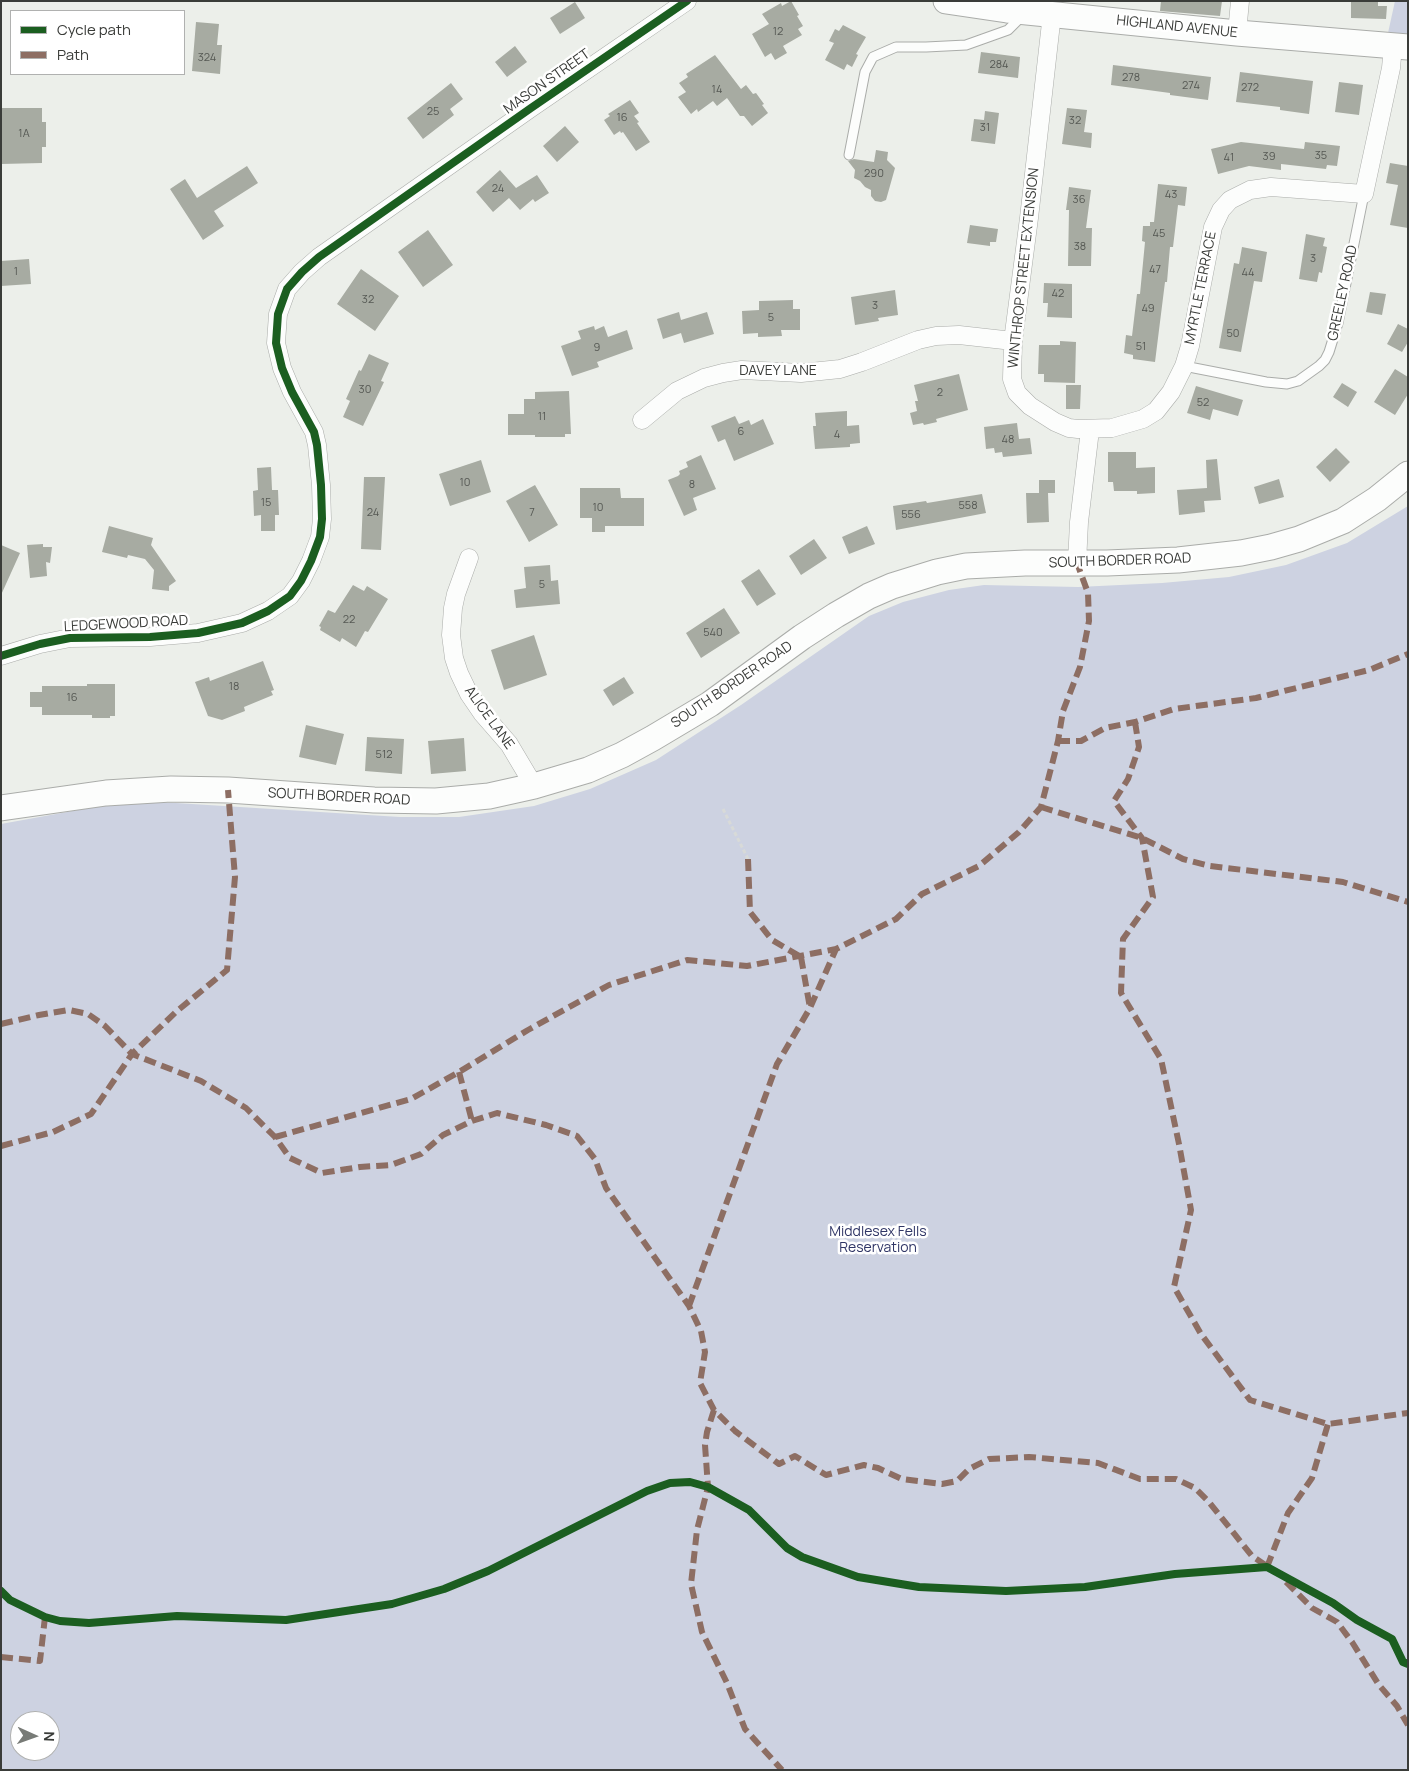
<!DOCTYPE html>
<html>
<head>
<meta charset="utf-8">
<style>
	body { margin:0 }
	#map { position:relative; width:1409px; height:1771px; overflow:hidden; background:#ecefea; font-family:Manrope,sans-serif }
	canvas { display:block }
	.frame { position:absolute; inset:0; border:2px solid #3a3c39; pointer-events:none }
	.legend { position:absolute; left:10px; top:10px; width:175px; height:65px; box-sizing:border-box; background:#fff; border:1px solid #b0b1b0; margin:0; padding:6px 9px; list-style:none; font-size:15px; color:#3a3c39 }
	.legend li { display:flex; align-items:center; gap:10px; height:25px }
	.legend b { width:25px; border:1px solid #b0b1b0 }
	.north { position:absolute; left:10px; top:1711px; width:50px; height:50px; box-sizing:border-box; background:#fff; border:1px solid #b0b1b0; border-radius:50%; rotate:92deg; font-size:14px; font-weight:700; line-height:20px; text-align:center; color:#3a3c39 }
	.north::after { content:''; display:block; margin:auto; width:18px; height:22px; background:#787b77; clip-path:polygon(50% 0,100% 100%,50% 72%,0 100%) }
</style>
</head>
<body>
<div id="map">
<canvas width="1409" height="1771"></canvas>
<div class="frame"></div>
<ul class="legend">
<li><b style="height:6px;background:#1b5e20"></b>Cycle path</li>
<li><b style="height:6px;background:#8d6e63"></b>Path</li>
</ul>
<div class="north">N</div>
</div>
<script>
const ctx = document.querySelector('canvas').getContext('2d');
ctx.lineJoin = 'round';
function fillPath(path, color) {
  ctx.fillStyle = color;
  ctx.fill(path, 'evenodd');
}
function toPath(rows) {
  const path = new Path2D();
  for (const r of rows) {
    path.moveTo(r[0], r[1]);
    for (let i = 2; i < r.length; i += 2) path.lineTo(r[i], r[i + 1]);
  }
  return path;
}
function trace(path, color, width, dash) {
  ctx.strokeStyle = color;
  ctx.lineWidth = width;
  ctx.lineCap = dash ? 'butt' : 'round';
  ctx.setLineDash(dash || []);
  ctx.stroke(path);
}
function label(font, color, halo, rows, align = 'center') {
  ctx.font = font + ' Manrope,sans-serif';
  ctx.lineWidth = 5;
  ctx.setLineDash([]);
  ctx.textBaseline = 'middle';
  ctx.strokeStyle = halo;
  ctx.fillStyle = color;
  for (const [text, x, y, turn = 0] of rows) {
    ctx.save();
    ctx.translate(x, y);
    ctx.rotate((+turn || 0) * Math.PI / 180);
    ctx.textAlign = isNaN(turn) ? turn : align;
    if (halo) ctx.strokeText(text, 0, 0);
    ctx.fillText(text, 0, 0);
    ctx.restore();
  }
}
const green = toPath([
	[1395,1,1408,1,1408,35,1388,33],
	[1408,506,1408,1770,1,1770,1,824,100,806,160,802,400,817,459,817,534,806,590,789,656,760,741,705,869,616,903,602,949,590,984,585,1078,587,1162,583,1229,577,1286,565,1347,543],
	[20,1721,50,1721,50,1751,20,1751]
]);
const building = toPath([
	[791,1,799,15,797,16,803,26,798,29,802,35,783,46,787,53,775,60,771,53,765,57,752,34,769,24,762,14,781,3,782,6],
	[1161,1,1222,1,1220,16,1160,11],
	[1351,1,1378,1,1378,6,1387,6,1386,19,1351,18],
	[575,2,585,18,560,34,550,18],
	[196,22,219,24,217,45,222,45,220,74,192,71],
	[843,25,866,37,856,54,858,55,852,67,847,64,844,70,825,60,834,43,829,41,835,29,839,31],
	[515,46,527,62,507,77,495,62],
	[981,52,1020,57,1018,78,978,73],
	[715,55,741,89,746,85,753,94,756,93,764,104,762,105,768,113,752,126,744,116,740,116,727,98,717,106,713,101,698,112,697,109,691,114,678,97,686,92,679,83,688,77,686,74],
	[1113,65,1211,77,1208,100,1170,95,1170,93,1111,85],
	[1240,72,1313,81,1309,114,1280,110,1280,107,1236,102],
	[1339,82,1363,85,1359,115,1335,112],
	[451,83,463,99,450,109,454,115,423,139,407,118],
	[630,100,639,113,634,116,639,122,637,123,650,142,636,151,623,132,621,133,620,131,614,135,604,120,610,116,608,114],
	[1,108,42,108,42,122,46,122,46,147,42,147,42,163,1,164],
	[1067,108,1087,110,1084,132,1092,133,1091,148,1062,144],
	[985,111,999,113,995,144,971,141,974,119,984,120],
	[565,126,579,142,557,162,543,146],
	[1241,142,1304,149,1305,142,1340,146,1337,166,1327,165,1326,169,1281,164,1281,170,1249,166,1218,174,1211,149],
	[876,150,888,152,887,160,895,168,886,200,881,202,875,201,871,196,871,190,865,187,860,181,854,178,855,170,848,161,854,159,874,162],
	[1390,163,1408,166,1408,228,1390,225,1398,185,1386,183],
	[247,166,258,183,214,211,224,226,203,240,170,189,185,179,197,198],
	[500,170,516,188,537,175,549,193,535,202,533,199,520,210,509,198,493,212,476,192],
	[1158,184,1187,187,1185,206,1178,205,1173,247,1170,247,1167,282,1165,282,1155,362,1133,359,1133,355,1124,353,1126,335,1132,336,1137,294,1140,294,1145,242,1142,241,1143,226,1150,226,1150,222,1154,222],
	[1069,187,1091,190,1086,228,1092,228,1091,266,1068,266,1069,210,1066,210],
	[970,225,998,229,996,242,990,242,990,246,967,243],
	[428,230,453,265,423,287,398,252],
	[1306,234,1325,238,1323,246,1327,247,1322,273,1319,272,1317,282,1299,279],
	[1242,247,1267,252,1262,282,1254,281,1241,352,1219,348,1234,263,1239,264],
	[29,259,31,284,1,286,1,261],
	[361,269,399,296,375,331,337,304],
	[1044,283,1072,284,1072,318,1047,317,1048,303,1043,303],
	[895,290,898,315,878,318,879,321,855,325,851,297],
	[1370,292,1386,294,1382,315,1366,312],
	[793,300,793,309,800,309,800,330,781,330,782,336,758,337,758,333,743,334,742,311,759,310,759,301],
	[679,312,681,320,707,312,714,334,684,343,681,333,663,339,657,319],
	[1398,324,1408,329,1408,342,1402,352,1387,344],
	[594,326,595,330,604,326,608,337,627,330,633,349,597,362,599,367,572,376,561,346,581,339,578,331],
	[1060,341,1076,342,1075,383,1044,382,1044,374,1038,374,1039,345,1060,345],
	[369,354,389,363,381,381,384,382,363,426,343,417,350,401,346,399,359,370,361,371],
	[1395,369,1408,377,1408,394,1395,415,1374,402],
	[959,374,968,410,936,419,937,422,924,425,923,423,913,425,910,413,917,411,915,401,918,401,914,385],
	[1342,383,1357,392,1348,407,1333,397],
	[1066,385,1081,385,1080,409,1066,409],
	[1196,386,1243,400,1238,416,1213,409,1210,420,1187,413],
	[569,391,571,434,565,434,565,437,535,437,535,435,508,435,508,414,524,414,524,399,535,399,535,392],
	[847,411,847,426,859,425,860,443,850,444,850,447,815,449,813,426,816,426,815,413],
	[735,416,739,424,749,420,751,425,763,419,774,444,734,461,725,439,718,442,711,426],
	[1017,423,1019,439,1030,438,1032,454,1003,457,1002,452,995,453,994,448,986,449,984,427],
	[1336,448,1350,462,1330,482,1316,467],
	[1108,452,1136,452,1136,468,1155,467,1155,493,1137,494,1137,491,1114,491,1113,482,1108,482],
	[701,455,716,489,693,498,697,510,684,516,668,480,678,476,680,474,679,471,688,467,686,462],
	[1217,459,1221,500,1204,501,1205,512,1179,515,1177,490,1207,488,1206,460],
	[481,460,491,492,450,506,439,474],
	[271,467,272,490,278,490,279,515,275,515,275,531,261,531,261,515,254,516,253,491,258,490,257,468],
	[364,477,385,477,381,550,361,549],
	[1279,479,1284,497,1259,504,1254,487],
	[1039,480,1055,480,1055,493,1048,493,1049,522,1027,523,1026,493,1039,493],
	[535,485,558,525,529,542,506,501],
	[580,488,620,488,621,498,644,498,644,526,605,526,605,532,592,532,592,518,580,518],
	[982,494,986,513,896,530,893,506,926,501,927,503],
	[109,526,153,538,151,545,176,581,169,586,169,591,152,589,154,570,145,559,128,555,127,558,102,552],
	[867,526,875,544,849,554,842,537],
	[814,539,827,558,801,575,789,556],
	[43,544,43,547,52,547,50,563,46,562,47,576,30,578,27,545],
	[1,545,20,553,1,595],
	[550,565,551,581,558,580,560,604,516,608,514,590,526,588,524,567],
	[759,569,776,594,757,606,741,581],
	[353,585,364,591,367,586,388,599,368,632,365,631,356,647,342,638,340,642,320,630,321,627,319,626,328,610,335,613],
	[724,608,740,633,701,658,686,633],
	[534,635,547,675,504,690,491,650],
	[263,661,274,690,271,691,273,695,244,707,245,711,222,720,208,716,195,682,209,677,210,681],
	[624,677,634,693,613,706,603,690],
	[87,684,115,684,115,716,110,716,110,718,92,718,92,715,42,715,42,707,30,707,30,692,42,692,42,686,87,686],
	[306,725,344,734,336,765,299,757],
	[367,737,404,739,402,774,365,771],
	[464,738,466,771,431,774,428,741]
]);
const path = toPath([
	[723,809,748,859]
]);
const lane = toPath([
	[849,155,865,72,873,57,896,47,926,47,966,45,1008,30,1022,16],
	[1184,366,1266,382,1287,384,1298,381,1319,366,1325,360,1329,352,1338,323,1364,194]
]);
const street = toPath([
	[1052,14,1029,218,1013,341,1012,379,1017,393,1030,406,1055,422,1069,428,1078,429,1112,428,1143,419,1156,411,1171,392,1184,366,1190,346,1213,227,1221,210,1230,200,1250,190,1271,187,1364,194,1391,68,1393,46],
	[1237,33,1240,1],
	[642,420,677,391,704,378,723,373,742,370,801,373,840,369,862,362,918,340,936,336,959,335,1013,341],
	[469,558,456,594,453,608,451,635,454,658,459,673,469,694,482,713,509,744,534,786],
	[1077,563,1079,522,1090,430],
	[1,656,40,644,70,638,150,637,198,633,242,623,268,611,290,596,301,581,311,561,320,537,322,519,321,485,317,445,314,432,292,392,282,368,276,343,278,314,287,289,302,272,319,257,531,108,687,1]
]);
const secondary = toPath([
	[946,1,1007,10,1237,33,1408,47],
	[1,808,106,793,171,789,228,790,374,800,436,801,489,796,534,786,588,770,622,755,653,738,710,704,802,637,836,615,869,596,892,586,937,572,966,566,1025,563,1107,563,1178,560,1241,553,1271,547,1299,539,1343,521,1377,499,1408,474]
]);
const quiet = toPath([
	[1135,722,1139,747,1128,779,1114,801,1142,838,1153,897,1123,939,1121,993,1161,1059,1179,1144,1191,1210,1174,1287,1201,1334,1250,1400,1328,1424,1408,1413],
	[1058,741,1081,741,1105,728,1135,722,1174,709,1256,698,1369,670,1408,654],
	[1041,807,1142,838,1183,859,1210,866,1343,882,1408,902],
	[748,859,750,912,772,940,801,957],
	[801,957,810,1008],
	[1,1024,39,1015,69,1010,88,1014,105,1026,132,1054,201,1081,246,1108,275,1137,290,1158,322,1173,360,1167,391,1165,421,1154,443,1135,472,1121,497,1113,546,1125,577,1136,595,1159,606,1188,689,1306,701,1331,705,1352,700,1383,714,1410,735,1431,779,1464,795,1456,826,1475,864,1465,878,1468,902,1479,942,1484,957,1481,969,1469,989,1459,1029,1457,1098,1463,1140,1479,1176,1479,1195,1488,1209,1502,1252,1556,1267,1566],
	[459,1072,472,1121],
	[275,1137,411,1099,459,1072,528,1030,609,985,687,960,747,966,836,949,896,919,922,894,979,866,1019,832,1041,807,1058,741,1063,711,1080,667,1089,621,1088,593,1077,563],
	[1,1146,53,1132,91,1114,132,1054,177,1011,227,970,235,877,228,790],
	[689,1306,777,1064,810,1008,836,949],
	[714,1410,707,1432,705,1445,708,1487,697,1530,691,1584,702,1632,727,1683,745,1729,782,1770],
	[1267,1567,1288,1513,1312,1478,1328,1424],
	[1286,1582,1312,1608,1337,1622,1352,1642,1379,1685,1397,1706,1408,1725],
	[1,1657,40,1661,45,1617]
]);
const cycleway = toPath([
	[1,656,40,644,70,638,150,637,198,633,242,623,268,611,290,596,301,581,311,561,320,537,322,519,321,485,317,445,314,432,292,392,282,368,276,343,278,314,287,289,302,272,319,257,531,108,687,1],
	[1,1591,10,1600,45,1617,60,1621,89,1623,177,1616,286,1620,392,1604,444,1589,488,1571,647,1491,670,1483,690,1482,708,1487,749,1510,787,1548,802,1557,858,1577,919,1587,1006,1591,1085,1587,1175,1574,1267,1567,1333,1603,1357,1620,1392,1639,1403,1662,1408,1664]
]);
const numberNames = [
	["12",778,32],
	["324",207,58],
	["284",999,65],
	["278",1131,78],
	["274",1191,86],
	["272",1250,88],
	["14",717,90],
	["25",433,112],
	["16",622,118],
	["32",1075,121],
	["31",985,128],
	["1A",24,134],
	["35",1321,156],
	["39",1269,157],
	["41",1229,158],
	["290",874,174],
	["24",498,189],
	["43",1171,195],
	["36",1079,200],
	["45",1159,234],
	["38",1080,247],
	["3",1313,259],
	["47",1155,270],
	["1",16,272],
	["44",1248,273],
	["42",1058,294],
	["32",368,300],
	["3",875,306],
	["49",1148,309],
	["5",771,318],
	["50",1233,334],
	["51",1141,347],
	["9",597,348],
	["30",365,390],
	["2",940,393],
	["52",1203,403],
	["11",542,417],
	["6",741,432],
	["4",837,435],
	["48",1008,440],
	["10",465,483],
	["8",692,485],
	["15",266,503],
	["558",968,506],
	["10",598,508],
	["24",373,513],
	["7",532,513],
	["556",911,515],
	["5",542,585],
	["22",349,620],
	["540",713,633],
	["18",234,687],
	["16",72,698],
	["512",384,755]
];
const streetNames = [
	["HIGHLAND AVENUE",1177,27,6],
	["MASON STREET",547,82,-35],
	["WINTHROP STREET EXTENSION",1024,268,-84],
	["MYRTLE TERRACE",1201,288,-79],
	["GREELEY ROAD",1343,293,-78],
	["DAVEY LANE",778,371],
	["SOUTH BORDER ROAD",1120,561,-2],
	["LEDGEWOOD ROAD",126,624,-3],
	["SOUTH BORDER ROAD",732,685,-34],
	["ALICE LANE",489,718,54],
	["SOUTH BORDER ROAD",339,797,3]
];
const parkNames = [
	["Middlesex Fells",878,1232],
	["Reservation",878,1248]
];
fillPath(green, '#cdd2e1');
fillPath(building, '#a7aba2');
trace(lane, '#aaaca9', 11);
trace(street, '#aaaca9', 19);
trace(secondary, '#aaaca9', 27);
trace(path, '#d8dad8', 3, [4, 2.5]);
trace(lane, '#fcfdfc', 9);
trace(street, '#fcfdfc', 18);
trace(secondary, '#fcfdfc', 25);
trace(quiet, '#8d6e63', 6, [12, 6]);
trace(cycleway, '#1b5e20', 8);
label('11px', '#555853', null, numberNames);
label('14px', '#3a3c39', '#fff', streetNames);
label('14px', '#303666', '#fff', parkNames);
</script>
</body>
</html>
